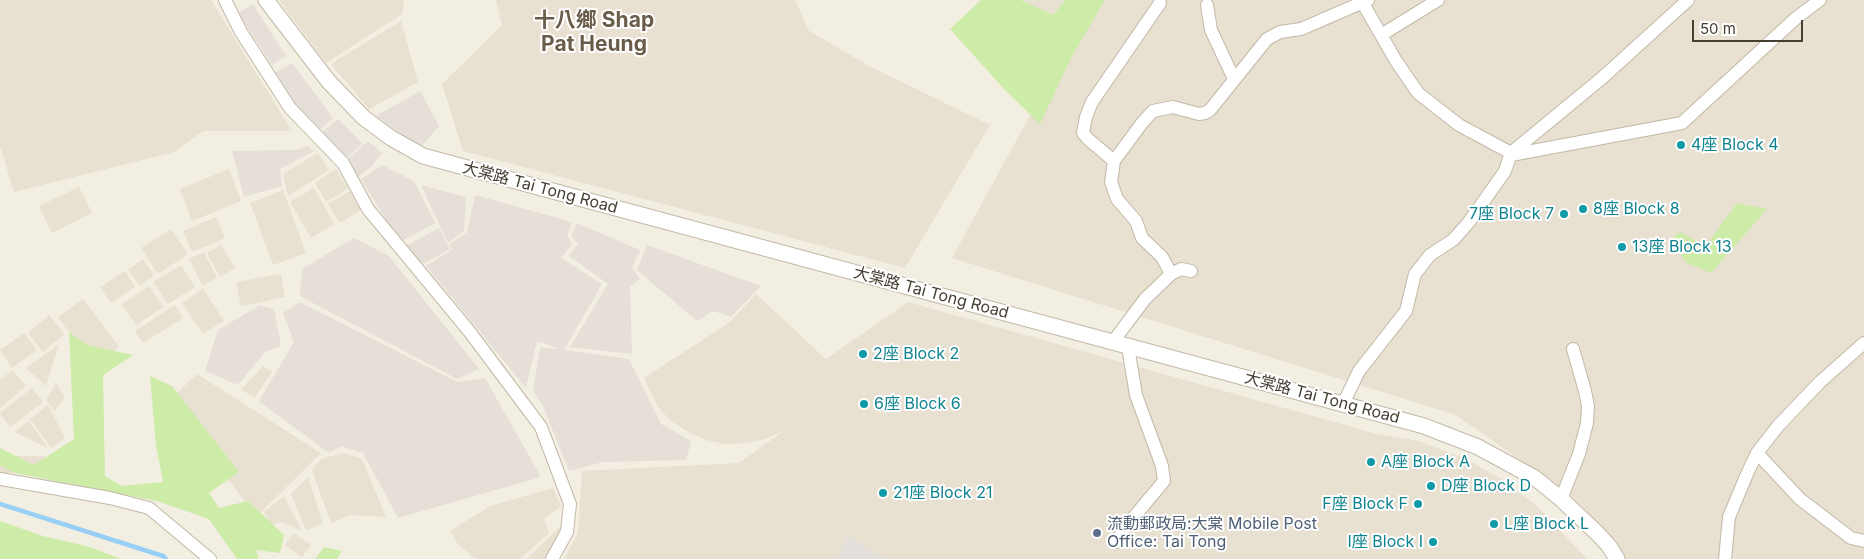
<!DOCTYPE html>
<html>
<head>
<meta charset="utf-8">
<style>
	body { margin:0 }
	#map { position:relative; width:1864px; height:559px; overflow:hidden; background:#f3eee2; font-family:Inter,sans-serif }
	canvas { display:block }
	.scale { position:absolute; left:1692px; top:20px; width:111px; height:22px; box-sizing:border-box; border:2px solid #453e32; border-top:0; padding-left:6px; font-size:15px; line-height:18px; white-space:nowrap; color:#453e32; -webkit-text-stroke:4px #fff; paint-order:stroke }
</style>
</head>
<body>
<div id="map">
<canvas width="1864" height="559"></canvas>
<div class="scale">50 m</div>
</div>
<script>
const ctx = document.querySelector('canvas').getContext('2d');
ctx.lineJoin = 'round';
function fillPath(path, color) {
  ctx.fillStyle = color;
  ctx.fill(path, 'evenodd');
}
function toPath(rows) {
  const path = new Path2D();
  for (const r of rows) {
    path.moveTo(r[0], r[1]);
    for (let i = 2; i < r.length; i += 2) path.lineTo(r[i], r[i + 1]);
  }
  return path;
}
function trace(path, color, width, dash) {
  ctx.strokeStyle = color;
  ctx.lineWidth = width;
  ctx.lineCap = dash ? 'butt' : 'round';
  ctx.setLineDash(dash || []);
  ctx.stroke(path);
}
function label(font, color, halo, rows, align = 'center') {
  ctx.font = font + ' Inter,"Noto Sans TC",sans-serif';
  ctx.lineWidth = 4;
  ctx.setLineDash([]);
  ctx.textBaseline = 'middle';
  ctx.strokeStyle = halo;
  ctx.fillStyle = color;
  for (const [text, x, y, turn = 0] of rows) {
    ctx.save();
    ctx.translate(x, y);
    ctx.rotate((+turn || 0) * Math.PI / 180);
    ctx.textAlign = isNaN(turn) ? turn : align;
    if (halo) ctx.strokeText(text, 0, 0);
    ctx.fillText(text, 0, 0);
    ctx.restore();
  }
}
const residential = toPath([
	[0,0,211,0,292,131,203,131,174,152,14,192,0,146],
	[279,0,404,0,402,14,326,63],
	[496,0,795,0,809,31,869,66,990,125,905,268,463,151,442,84,502,25],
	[1023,0,1064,0,1050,19],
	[1093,0,1864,0,1864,559,1626,559,1599,524,1570,495,1456,415,952,258],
	[401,21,418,82,369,109,331,64],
	[318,153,329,170,288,196,283,174],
	[229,169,241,201,192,221,180,189],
	[336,169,348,188,326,202,315,183],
	[79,187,92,213,52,233,39,206],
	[314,188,334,224,311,238,290,202],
	[283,190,306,253,273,265,250,203],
	[350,191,361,210,340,223,328,204],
	[216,217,225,238,192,252,183,231],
	[171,229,188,254,158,274,141,248],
	[221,245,235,268,220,277,207,253],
	[204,252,217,278,202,285,189,259],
	[143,259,154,275,140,286,128,270],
	[181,265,195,287,168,304,153,282],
	[125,271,135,287,111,303,100,287],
	[281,274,285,297,241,306,236,282],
	[149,286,164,307,136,325,122,304],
	[203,289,224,321,203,334,182,303],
	[756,294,826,359,908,302,1373,433,1418,441,1462,457,1502,479,1538,507,1587,559,564,559,578,533,582,471,739,463,785,430,766,439,746,443,726,444,706,440,688,432,671,421,657,406,644,378,730,322],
	[83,299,119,347,94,366,58,317],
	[175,305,183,318,143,343,135,331],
	[49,315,64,334,43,352,28,333],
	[24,333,37,350,12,368,0,350],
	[59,344,46,386,26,368],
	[263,366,272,372,255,397,241,390],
	[13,370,26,386,0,408,0,380],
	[197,374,321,453,256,517,170,400],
	[56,383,65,397,55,411,46,400],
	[32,388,43,402,10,427,0,413],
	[48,405,65,438,51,448,30,419],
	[29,421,48,448,14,432],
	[343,453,362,459,386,517,351,515,331,523,312,470,321,459],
	[0,456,45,456,45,473,0,473],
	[308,477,323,523,306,530,291,494],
	[553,488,561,506,544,519,549,533,520,559,475,559,457,543,450,531,490,506],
	[284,496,302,531,282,522,271,525,264,512],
	[562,525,562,534,548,559,526,559],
	[294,533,311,545,302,557,285,545]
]);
const industrial = toPath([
	[253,4,286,56,272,65,238,13],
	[292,63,333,118,318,131,291,99,272,74],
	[420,91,439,126,420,148,376,116],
	[338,119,362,143,345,160,320,134],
	[368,141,382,153,371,167,355,179,345,162],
	[308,146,314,151,280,169,282,186,244,197,232,151,296,150],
	[382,165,414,181,435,223,400,242,361,179],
	[421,185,466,197,464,231,448,243],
	[475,195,572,222,567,236,572,244,561,258,602,284,564,350,629,359,661,424,691,441,686,460,603,462,569,471,543,406,533,391,540,347,560,349,537,341,526,388,426,266,453,249,449,245,467,232],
	[577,223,640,250,632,268,640,279,630,287,632,354,570,347,608,284,569,256,578,244,571,236],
	[439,228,450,249,417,267,406,246],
	[354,238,389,256,479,369,457,379,300,296,302,269],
	[647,245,761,286,731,317,713,311,697,321,637,270],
	[300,302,457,382,485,378,541,477,398,518,363,453,341,446,329,453,259,401,294,342,283,313],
	[260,305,274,309,281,346,265,352,238,385,205,371,218,330]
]);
const green = toPath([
	[981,0,1021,0,1053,15,1065,0,1105,0,1072,56,1040,124,1004,89,950,29],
	[1737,203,1767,209,1711,273,1687,263,1670,240,1680,232,1706,246],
	[69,332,87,345,133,355,103,375,105,476,122,486,163,482,156,445,150,376,172,386,239,472,209,493,219,508,248,501,284,535,280,553,256,550,259,559,237,559,209,519,157,501,15,473,0,465,0,448,34,465,74,439],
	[0,521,43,536,90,547,121,559,0,559],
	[324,547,342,551,337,559,315,559]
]);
const parking = toPath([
	[848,535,885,559,838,559]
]);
const stream = toPath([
	[0,504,163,556,166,559]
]);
const minor = toPath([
	[225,0,241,32,290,108,343,163,368,209,469,331,541,427,570,504,567,532,552,559],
	[1361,0,1396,61,1418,93,1459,125,1511,153],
	[1207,5,1211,30,1234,79],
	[1381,35,1438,0],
	[1511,155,1682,123,1796,18,1820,0],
	[1114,161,1088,139,1083,133,1086,117,1092,102,1160,3],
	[1171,274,1162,257,1142,238,1136,221,1117,199,1111,182,1114,161,1142,123,1153,111,1173,107,1199,114,1205,113,1210,110,1267,39,1280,32,1301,29,1368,0],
	[1112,343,1145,299,1171,274,1181,269,1191,271],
	[1343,404,1359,371,1406,311,1415,274,1430,255,1453,240,1469,222,1505,171,1511,153,1602,78,1688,0],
	[1757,453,1800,499,1851,538,1864,541],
	[0,479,110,498,149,508,210,559],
	[1561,499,1579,454,1587,423,1588,406,1585,391,1573,349],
	[1116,542,1123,530,1164,481,1162,466,1136,395,1128,347],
	[1725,559,1729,517,1747,474,1757,453,1778,426,1820,382,1864,343]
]);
const tertiary = toPath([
	[266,0,329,82,364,118,391,138,423,156,1424,426,1478,447,1535,478,1561,499,1597,533,1609,546,1617,559]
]);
const markers = [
	[1681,145,5,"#0f9aa8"],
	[1583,209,5,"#0f9aa8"],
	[1564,214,5,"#0f9aa8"],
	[1622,247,5,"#0f9aa8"],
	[863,354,5,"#0f9aa8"],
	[864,404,5,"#0f9aa8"],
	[1371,462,5,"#0f9aa8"],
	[1431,486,5,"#0f9aa8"],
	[883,493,5,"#0f9aa8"],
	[1418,504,5,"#0f9aa8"],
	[1494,524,5,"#0f9aa8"],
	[1097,533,5,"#5c6f8a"],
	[1433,542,5,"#0f9aa8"]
];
const cultureNames = [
	["4座 Block 4",1691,145],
	["8座 Block 8",1593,209],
	["7座 Block 7",1554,214,"right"],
	["13座 Block 13",1632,247],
	["2座 Block 2",873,354],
	["6座 Block 6",874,404],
	["A座 Block A",1381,462],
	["D座 Block D",1441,486],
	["21座 Block 21",893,493],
	["F座 Block F",1408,504,"right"],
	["L座 Block L",1504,524],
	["I座 Block I",1423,542,"right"]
];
const streetNames = [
	["大棠路 Tai Tong Road",540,188,15],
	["大棠路 Tai Tong Road",931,293,15],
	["大棠路 Tai Tong Road",1322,398,15]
];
const serviceNames = [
	["流動郵政局:大棠 Mobile Post",1107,524],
	["Office: Tai Tong",1107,542]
];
const districtNames = [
	["十八鄉 Shap",594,21],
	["Pat Heung",594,45]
];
fillPath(residential, '#e8e0d0');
fillPath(industrial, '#e5dfd8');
fillPath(green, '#cceca7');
fillPath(parking, '#e3e0dc');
trace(stream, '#98cff7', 4.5);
trace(minor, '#c2b9a7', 14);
trace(tertiary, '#c2b9a7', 17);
trace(minor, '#fff', 12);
trace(tertiary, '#fff', 15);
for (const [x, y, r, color] of markers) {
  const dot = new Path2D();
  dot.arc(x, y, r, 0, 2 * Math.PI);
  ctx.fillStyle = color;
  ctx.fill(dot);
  trace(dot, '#fff', 2);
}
label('16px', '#0d838f', '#fff', cultureNames, 'left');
label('16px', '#453e32', '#fff', streetNames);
label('16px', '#4e5e75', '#fff', serviceNames, 'left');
label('bold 21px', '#695c49', '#fff', districtNames);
</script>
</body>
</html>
